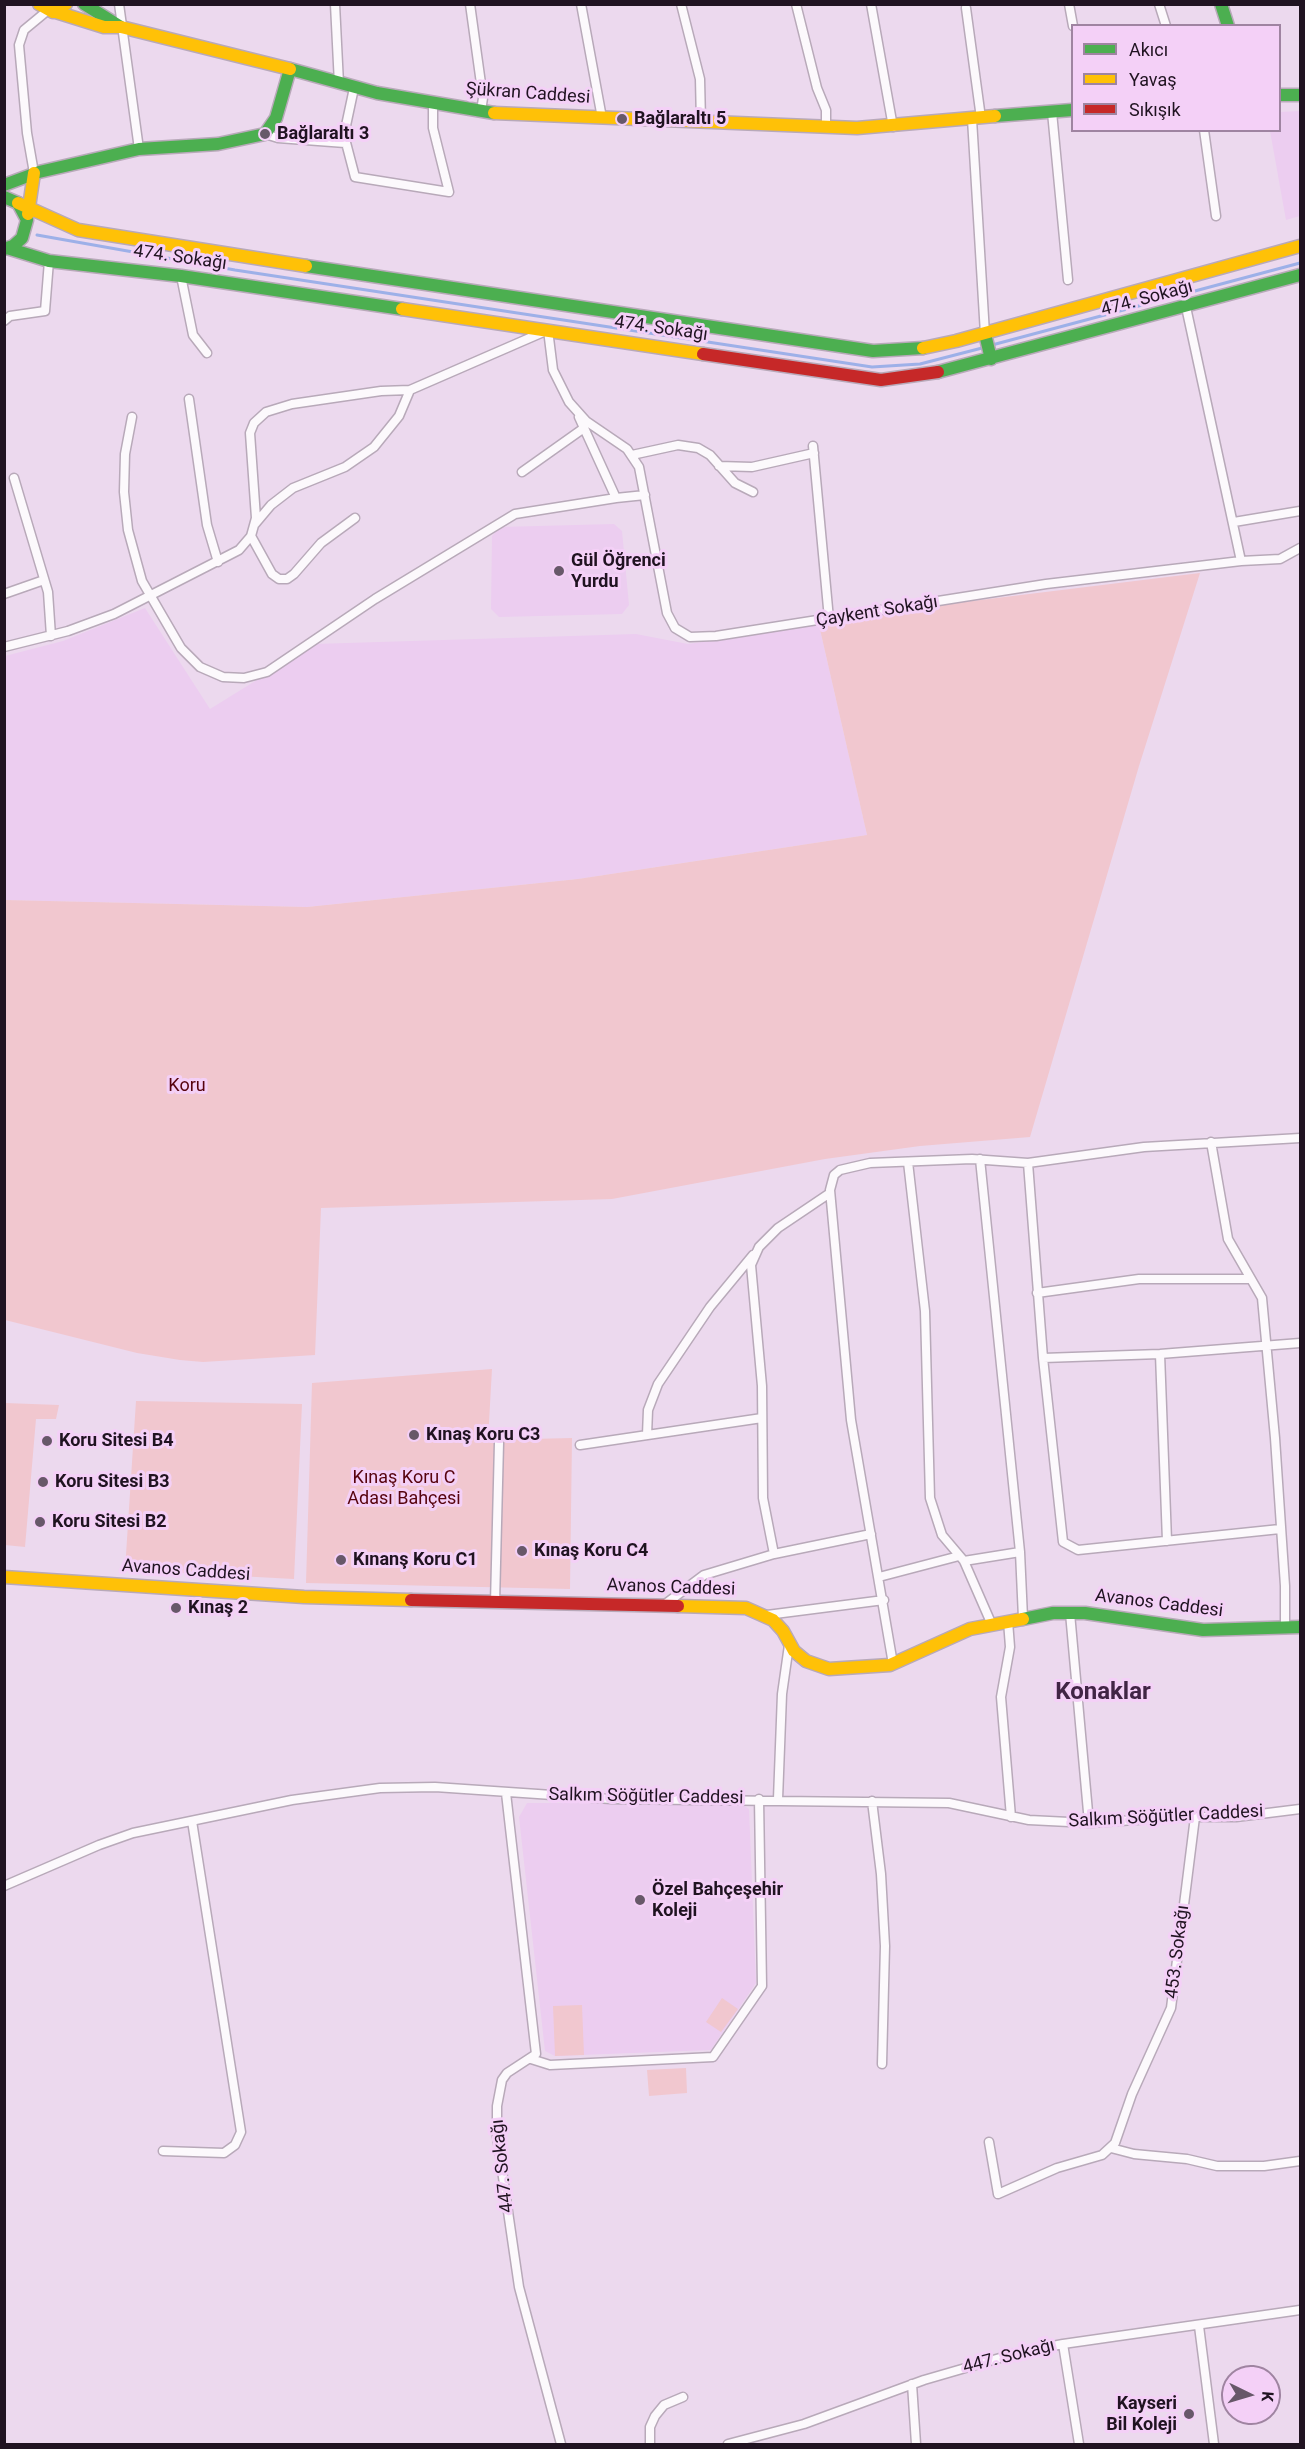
<!DOCTYPE html>
<html>
<head>
<meta charset="utf-8">
<style>
	body { margin:0 }
	#map { position:relative; width:1305px; height:2449px; overflow:hidden; background:#ecd9ee; font-family:Roboto,sans-serif }
	canvas { display:block }
	.frame { position:absolute; inset:0; border:6px solid #201321; pointer-events:none }
	.legend { position:absolute; left:1071px; top:24px; width:210px; height:108px; box-sizing:border-box; background:#f4d0f7; border:2px solid #9f84a1; margin:0; padding:8px 10px; list-style:none; font-size:18px; color:#201321 }
	.legend li { display:flex; align-items:center; gap:12px; height:30px }
	.legend b { width:30px; border:2px solid #9f84a1 }
	.north { position:absolute; left:1221px; top:2365px; width:60px; height:60px; box-sizing:border-box; background:#f4d0f7; border:2px solid #9f84a1; border-radius:50%; rotate:95deg; font-size:16px; font-weight:700; line-height:24px; text-align:center; color:#201321 }
	.north::after { content:''; display:block; margin:auto; width:21px; height:27px; background:#675869; clip-path:polygon(50% 0,100% 100%,50% 72%,0 100%) }
</style>
</head>
<body>
<div id="map">
<canvas width="1305" height="2449"></canvas>
<div class="frame"></div>
<ul class="legend">
<li><b style="height:8px;background:#4caf50"></b>Akıcı</li>
<li><b style="height:8px;background:#ffc107"></b>Yavaş</li>
<li><b style="height:8px;background:#c62828"></b>Sıkışık</li>
</ul>
<div class="north">K</div>
</div>
<script>
const ctx = document.querySelector('canvas').getContext('2d');
ctx.lineJoin = 'round';
function fillPath(path, color) {
  ctx.fillStyle = color;
  ctx.fill(path, 'evenodd');
}
function toPath(rows) {
  const path = new Path2D();
  for (const r of rows) {
    path.moveTo(r[0], r[1]);
    for (let i = 2; i < r.length; i += 2) path.lineTo(r[i], r[i + 1]);
  }
  return path;
}
function trace(path, color, width, dash) {
  ctx.strokeStyle = color;
  ctx.lineWidth = width;
  ctx.lineCap = dash ? 'butt' : 'round';
  ctx.setLineDash(dash || []);
  ctx.stroke(path);
}
function label(font, color, halo, rows, align = 'center') {
  ctx.font = font + ' Roboto,sans-serif';
  ctx.lineWidth = 6;
  ctx.setLineDash([]);
  ctx.textBaseline = 'middle';
  ctx.strokeStyle = halo;
  ctx.fillStyle = color;
  for (const [text, x, y, turn = 0] of rows) {
    ctx.save();
    ctx.translate(x, y);
    ctx.rotate((+turn || 0) * Math.PI / 180);
    ctx.textAlign = isNaN(turn) ? turn : align;
    if (halo) ctx.strokeText(text, 0, 0);
    ctx.fillText(text, 0, 0);
    ctx.restore();
  }
}
const built = toPath([
	[1300,111,1300,216,1286,220,1270,131,1280,130,1280,112],
	[614,524,622,531,629,605,622,614,499,617,491,609,492,536,500,527],
	[145,608,210,709,315,644,636,634,688,644,819,625,867,835,578,879,307,907,5,900,5,656,63,641],
	[527,1803,740,1803,749,1809,756,1983,711,2050,555,2056,545,2051,519,1817]
]);
const green = toPath([
	[1200,573,1139,766,1030,1137,920,1146,825,1159,612,1199,321,1208,315,1355,203,1362,180,1360,137,1353,5,1320,5,900,307,907,578,879,867,835,819,625,956,603],
	[492,1369,488,1440,572,1438,570,1589,306,1583,312,1383],
	[136,1401,302,1404,294,1579,125,1570],
	[5,1403,59,1405,56,1419,36,1419,25,1547,5,1545],
	[722,1998,738,2009,721,2032,706,2022],
	[582,2005,584,2055,555,2056,553,2006],
	[686,2068,687,2093,649,2096,647,2070]
]);
const stream = toPath([
	[37,235,235,270,872,367,920,364,986,347],
	[992,345,1300,263]
]);
const street = toPath([
	[119,4,139,149],
	[335,4,339,84],
	[470,4,483,98,481,111],
	[581,4,602,118],
	[681,4,700,79,701,122],
	[796,4,817,88,826,110,826,128],
	[871,4,893,127],
	[1069,4,1073,26],
	[1159,4,1166,26],
	[966,8,981,118],
	[354,88,344,135,355,177,449,192,433,128,433,103],
	[1052,112,1068,280],
	[972,119,985,334],
	[1204,130,1216,216],
	[265,134,278,138,345,143],
	[34,173,27,133,19,45,24,30,47,11],
	[181,276,193,335,207,353],
	[4,321,10,316,45,311,49,261],
	[189,399,207,525,218,562],
	[132,417,125,454,124,492,128,530,142,581,181,648,200,667,223,677,244,678,267,672,375,599,515,514,616,498],
	[579,417,616,498,645,495],
	[813,446,829,619],
	[632,455,678,445,698,448,710,455,735,483,753,492],
	[719,466,752,467,814,453],
	[522,472,584,428],
	[14,478,48,592,51,636],
	[1234,522,1300,511],
	[255,524,271,505,293,488,345,467,374,447,399,416,410,390],
	[251,536,272,574,279,579,287,579,294,574,321,543,355,518],
	[1241,561,1280,559,1300,548],
	[4,594,44,580],
	[4,647,68,631,114,614,239,550,251,536,256,518,250,433,254,423,266,412,292,404,381,391,410,390,548,330,553,370,569,402,586,421,627,449,639,467,667,613,675,628,690,637,716,636,1046,584,1241,561,1186,307],
	[1211,1142,1228,1239,1262,1298,1275,1438,1285,1586,1285,1629],
	[980,1159,1020,1552,1023,1618],
	[908,1162,925,1311,930,1498,942,1535,964,1561,992,1625],
	[1028,1163,1043,1358,1063,1542,1078,1550,1280,1529],
	[1037,1293,1139,1279,1250,1279],
	[1160,1354,1167,1541],
	[1043,1358,1160,1354,1300,1343],
	[647,1435,648,1410,658,1384,710,1307,753,1255],
	[580,1445,762,1418],
	[774,1554,763,1498,762,1386,751,1265,759,1247,778,1228,830,1193],
	[964,1561,1020,1552],
	[879,1577,959,1556],
	[495,1603,499,1443],
	[664,1605,704,1575,774,1554,871,1534],
	[1070,1613,1089,1823],
	[767,1615,884,1600],
	[1008,1621,1010,1647,1001,1697,1011,1817],
	[893,1664,851,1420,830,1190,834,1175,840,1170,870,1163,972,1159,1028,1163,1144,1147,1300,1138],
	[506,1793,536,2054,507,2073,502,2080,497,2106,497,2136,519,2287,561,2444],
	[778,1799,782,1694,789,1645],
	[872,1801,881,1874,885,1946,882,2064],
	[4,1886,99,1845,133,1833,292,1800,380,1788,435,1787,611,1799,949,1803,1029,1820,1089,1823,1181,1817,1236,1817,1300,1809],
	[531,2059,550,2065,713,2057,762,1986,759,1799],
	[989,2142,998,2194,1057,2168,1102,2155,1115,2143,1132,2094,1171,2008,1195,1817],
	[1111,2148,1134,2154,1187,2159,1217,2166,1264,2166,1300,2161],
	[163,2151,224,2153,235,2145,241,2132,192,1821],
	[1199,2326,1214,2444],
	[1063,2344,1079,2444],
	[912,2384,916,2444],
	[650,2444,650,2427,655,2416,664,2405,683,2397],
	[728,2444,804,2424,924,2380,1017,2353,1063,2344,1300,2310]
]);
const fast = toPath([
	[84,4,121,27],
	[1221,4,1228,26],
	[1280,95,1300,95],
	[995,116,1072,110],
	[4,185,39,172,139,149,218,144,265,134,276,118,290,69,377,93,494,113],
	[4,197,18,203,27,220,22,238,13,246,4,249],
	[7,248,49,261,181,276,402,309],
	[306,266,873,351,923,348],
	[985,334,991,359],
	[938,372,1300,275],
	[1023,1619,1053,1613,1085,1613,1203,1630,1300,1627]
]);
const slow = toPath([
	[39,4,53,12,66,4],
	[56,12,104,27,121,27,290,69],
	[494,113,857,128,995,116],
	[18,203,78,230,306,266],
	[28,214,34,173],
	[402,309,703,354],
	[923,348,956,341,1300,246],
	[4,1577,304,1597,411,1600],
	[678,1606,746,1608,773,1620,783,1631,794,1651,806,1661,829,1669,890,1665,970,1629,1023,1619]
]);
const jam = toPath([
	[703,354,881,380,938,372],
	[411,1600,678,1606]
]);
const markers = [
	[622,119,6,"#675869"],
	[265,134,6,"#675869"],
	[559,571,6,"#675869"],
	[414,1435,6,"#675869"],
	[47,1441,6,"#675869"],
	[43,1482,6,"#675869"],
	[40,1522,6,"#675869"],
	[522,1551,6,"#675869"],
	[341,1560,6,"#675869"],
	[176,1608,6,"#675869"],
	[640,1900,6,"#675869"],
	[1189,2414,6,"#675869"]
];
const streetNames = [
	["Şükran Caddesi",528,94,4],
	["474. Sokağı",180,258,8],
	["474. Sokağı",1147,299,-15],
	["474. Sokağı",661,329,8],
	["Çaykent Sokağı",877,612,-9],
	["Avanos Caddesi",186,1571,4],
	["Avanos Caddesi",671,1588,2],
	["Avanos Caddesi",1159,1604,7],
	["Salkım Söğütler Caddesi",646,1797,1],
	["Salkım Söğütler Caddesi",1166,1817,-3],
	["453. Sokağı",1178,1952,-83],
	["447. Sokağı",503,2166,-96],
	["447. Sokağı",1009,2357,-14]
];
const poiNames = [
	["Bağlaraltı 5",634,119],
	["Bağlaraltı 3",277,134],
	["Gül Öğrenci",571,561],
	["Yurdu",571,582],
	["Kınaş Koru C3",426,1435],
	["Koru Sitesi B4",59,1441],
	["Koru Sitesi B3",55,1482],
	["Koru Sitesi B2",52,1522],
	["Kınaş Koru C4",534,1551],
	["Kınanş Koru C1",353,1560],
	["Kınaş 2",188,1608],
	["Özel Bahçeşehir",652,1890],
	["Koleji",652,1911],
	["Kayseri",1177,2404,"right"],
	["Bil Koleji",1177,2425,"right"]
];
const parkNames = [
	["Koru",187,1086],
	["Kınaş Koru C",404,1478],
	["Adası Bahçesi",404,1499]
];
const districtNames = [
	["Konaklar",1103,1693]
];
fillPath(built, '#eccdf0');
fillPath(green, '#f1c7cf');
trace(stream, '#9db0e8', 3);
trace(street, '#b8a9b9', 11);
trace(fast, '#b8a9b9', 15);
trace(slow, '#b8a9b9', 15);
trace(jam, '#b8a9b9', 15);
trace(street, '#fcf9fc', 8);
trace(fast, '#4caf50', 12);
trace(slow, '#ffc107', 12);
trace(jam, '#c62828', 12);
for (const [x, y, r, color] of markers) {
  const dot = new Path2D();
  dot.arc(x, y, r, 0, 2 * Math.PI);
  ctx.fillStyle = color;
  ctx.fill(dot);
  trace(dot, '#f4d0f7', 2);
}
label('18px', '#201321', '#f4d0f7', streetNames);
label('bold 18px', '#201321', '#f4d0f7', poiNames, 'left');
label('18px', '#56030d', '#f4d0f7', parkNames);
label('bold 24px', '#412545', '#f4d0f7', districtNames);
</script>
</body>
</html>
